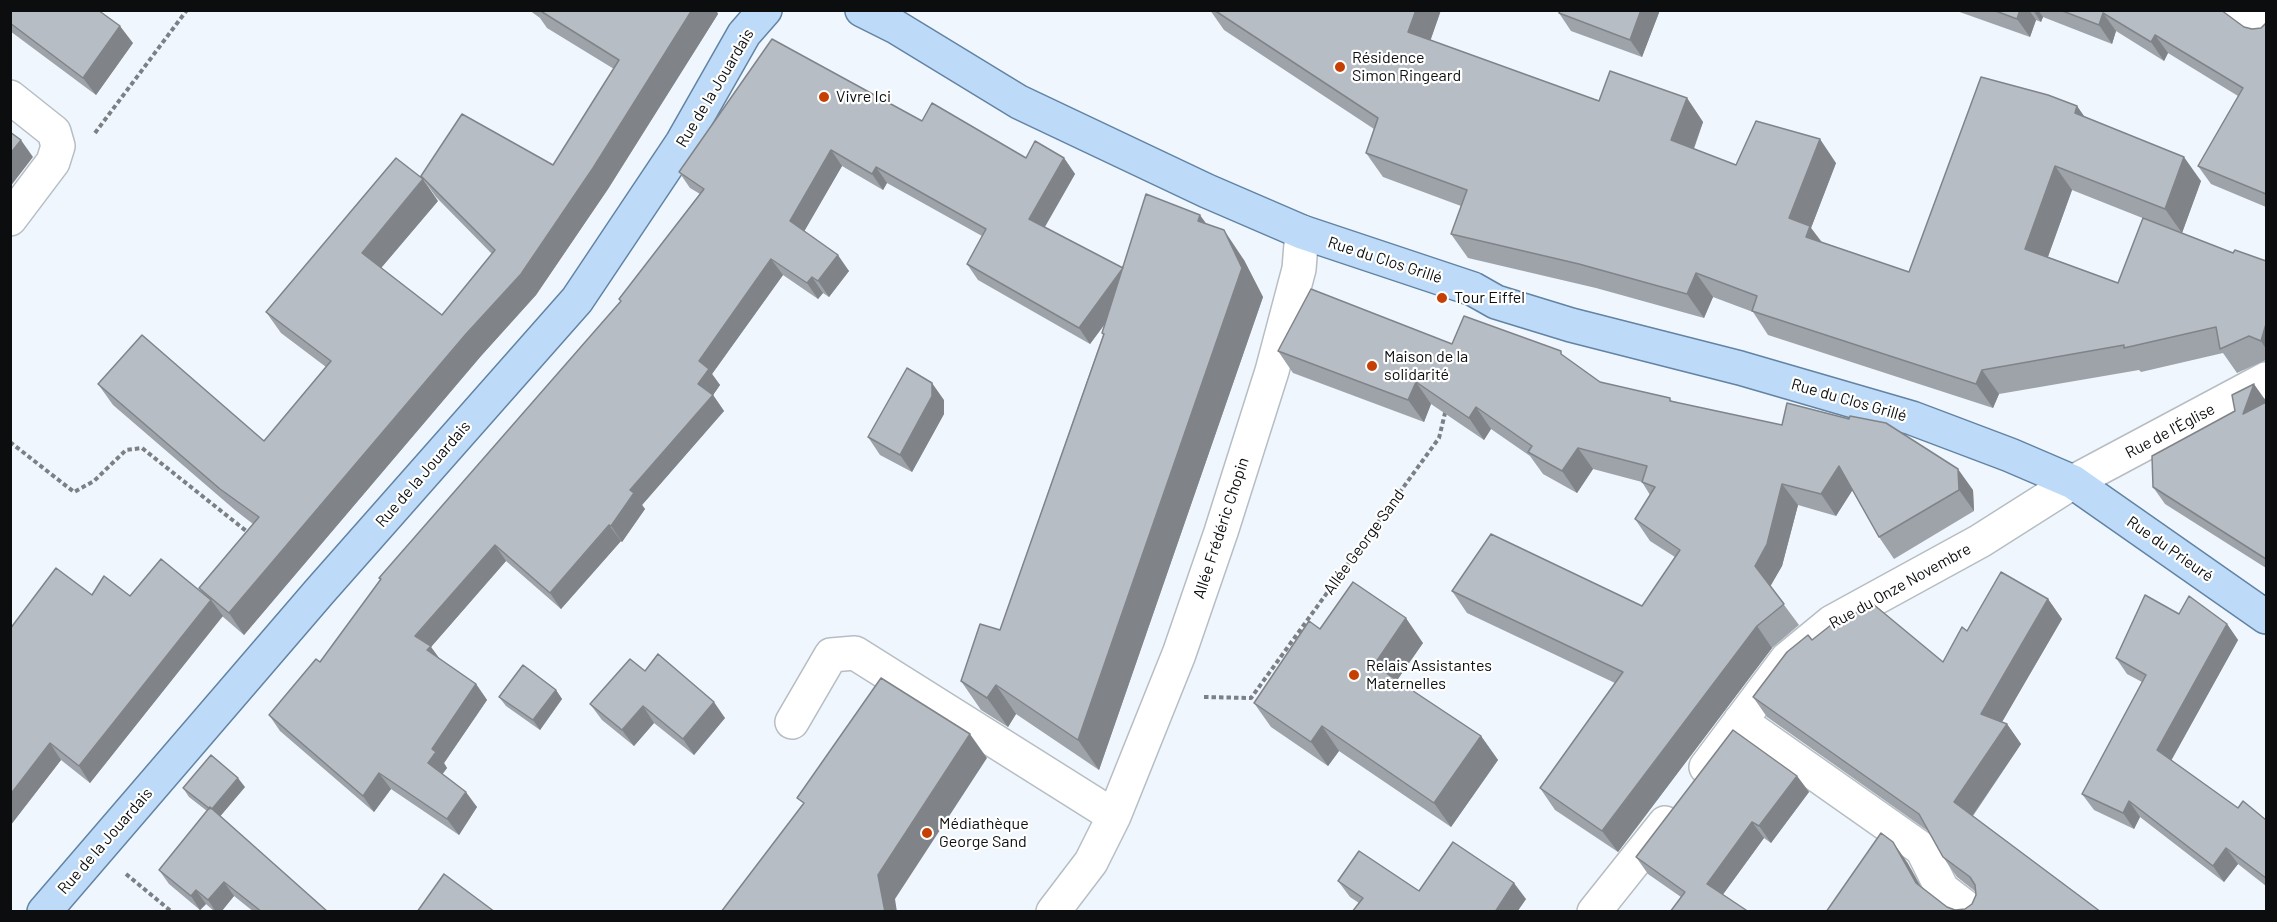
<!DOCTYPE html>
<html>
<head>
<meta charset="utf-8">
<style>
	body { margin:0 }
	#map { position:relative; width:2277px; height:922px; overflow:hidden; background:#eff6fd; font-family:Barlow,sans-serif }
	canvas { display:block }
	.frame { position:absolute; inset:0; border:12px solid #0b0d0f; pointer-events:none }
</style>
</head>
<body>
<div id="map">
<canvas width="2277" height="922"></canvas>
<div class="frame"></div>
</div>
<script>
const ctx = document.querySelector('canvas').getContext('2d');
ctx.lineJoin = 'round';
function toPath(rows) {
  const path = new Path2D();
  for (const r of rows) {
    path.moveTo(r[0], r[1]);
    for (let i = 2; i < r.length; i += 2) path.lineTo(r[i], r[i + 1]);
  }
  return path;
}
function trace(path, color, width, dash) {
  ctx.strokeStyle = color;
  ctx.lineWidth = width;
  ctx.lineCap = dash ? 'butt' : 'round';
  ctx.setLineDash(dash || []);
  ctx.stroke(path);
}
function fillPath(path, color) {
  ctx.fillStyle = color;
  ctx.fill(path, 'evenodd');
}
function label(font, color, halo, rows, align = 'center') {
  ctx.font = font + ' Barlow,sans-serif';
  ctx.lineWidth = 4.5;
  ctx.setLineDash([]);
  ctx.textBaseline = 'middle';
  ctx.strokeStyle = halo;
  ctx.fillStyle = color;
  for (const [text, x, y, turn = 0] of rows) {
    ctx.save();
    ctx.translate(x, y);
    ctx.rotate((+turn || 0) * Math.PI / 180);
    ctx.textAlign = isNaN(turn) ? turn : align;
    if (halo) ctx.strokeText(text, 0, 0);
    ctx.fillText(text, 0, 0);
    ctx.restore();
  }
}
const path = toPath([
	[95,133,187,10],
	[10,442,74,492,94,481,126,450,142,448,250,534],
	[1204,697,1251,698,1439,438,1446,409],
	[126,874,172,912]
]);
const minor = toPath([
	[2237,10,2266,29],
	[10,97,54,132,58,146,53,162,10,219],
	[1740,721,1922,849,1942,889,1972,912],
	[792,722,831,655,855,653,1114,816,1091,862,1053,912],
	[1706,767,1787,659,1832,622,1980,541,2073,482,2266,379],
	[1114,816,1179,654,1221,532,1272,371,1299,269,1302,232],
	[1594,912,1665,823]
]);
const major = toPath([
	[862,10,896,27,1019,102,1207,191,1302,232,1473,289,1496,302,1571,325,1740,368,1912,418,2010,455,2073,482,2266,617],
	[44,912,320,591,577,300,682,143,744,34,765,10]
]);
const wall = toPath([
	[10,10,133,43,96,95,10,31],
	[529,10,716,10,718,14,608,189,536,295,481,356,244,635,222,616,90,783,61,760,10,826,10,629,92,595,130,596,203,594,199,588,253,524,235,510,113,405,98,384,264,441,326,367,281,333,266,312,438,201,381,268,442,315,492,254,436,197,421,176,553,165,614,69,547,28,540,18],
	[1210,10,1441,10,1430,41,1599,101,1687,98,1703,122,1694,149,1736,165,1836,163,1811,228,1822,242,1909,272,2077,106,2084,117,2201,181,2182,233,2233,253,2266,261,2266,360,2237,373,2223,353,2141,372,2139,370,1999,394,1993,408,1768,335,1753,312,1713,297,1704,318,1596,288,1468,258,1451,234,1461,206,1383,177,1366,153,1374,129,1224,30],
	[2072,190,2145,219,2118,283,2048,257],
	[1660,10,1642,57,1571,31,1559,13],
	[1954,10,2221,10,2244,27,2252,29,2261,28,2266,23,2266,207,2211,184,2198,166,2238,96,2168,53,2164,61,2116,31,2112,44,2043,17,2041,22,2036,20,2030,37],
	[922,121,1026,158,1064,158,1075,174,1045,227,1122,268,1207,224,1244,260,1263,297,1099,770,1016,714,1008,727,981,710,961,681,1000,630,1103,335,1102,333,1105,324,1090,344,978,280,967,264,982,236,887,183,883,190,842,166,804,231,849,271,829,297,823,293,818,299,783,275,712,374,720,385,713,395,724,411,642,505,645,509,622,542,621,541,561,609,506,561,431,647,439,658,476,684,487,700,444,763,447,768,442,774,477,807,459,835,391,789,374,812,280,731,269,715,320,662,381,580,379,578,621,301,619,299,700,194,690,188,679,172],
	[1452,344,1565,357,1600,382,1673,401,1973,490,1974,511,1894,559,1879,537,1852,490,1836,516,1798,505,1782,566,1770,586,1799,625,1772,648,1618,852,1555,810,1540,788,1615,683,1467,613,1452,591,1642,606,1675,557,1650,541,1635,519,1650,495,1642,482,1593,469,1577,493,1543,474,1530,456,1491,429,1484,440,1431,404,1424,422,1293,373,1278,351],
	[944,400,944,414,912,472,880,455,868,437],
	[2266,401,2265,403,2266,402,2266,568,2165,504,2153,487],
	[2048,599,2062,619,2002,722,2007,724,2021,744,1973,816,2101,912,1826,912,1907,862,1922,888,1947,907,1955,910,1965,909,1972,904,1976,895,1976,892,1957,877,1943,857,1928,831,1767,717,1753,697,1812,640,1943,662,1967,631],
	[2179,614,2227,624,2238,640,2171,761,2238,808,2266,820,2266,886,2238,864,2224,882,2140,817,2134,829,2094,810,2082,794,2142,682,2127,674,2116,658],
	[1320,629,1423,643,1397,680,1481,736,1498,760,1451,827,1339,751,1328,766,1271,727,1254,703],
	[645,671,725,718,694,755,654,723,634,746,602,720,590,704],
	[556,690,562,699,540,730,506,706,499,697],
	[1797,776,1809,792,1771,843,1764,838,1723,894,1681,897,1648,874,1636,857],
	[245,787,220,816,328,912,254,912,234,896,221,912,215,912,206,904,200,910,169,884,159,870,207,811,189,797,183,788],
	[1338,881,1419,891,1526,899,1517,912,1352,912,1359,903,1350,897]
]);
const shadedWall = toPath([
	[692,10,716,10,718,14,608,189,536,295,481,356,244,635,229,613],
	[1416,10,1441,10,1425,56,1408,32],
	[1641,10,1660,10,1642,57,1630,40],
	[2020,10,2029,10,2036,20,2030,37,2017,19],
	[2033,10,2038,10,2043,17,2041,22],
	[2103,13,2116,31,2112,44,2099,25],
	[120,26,133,43,96,95,83,78],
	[2155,35,2168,53,2164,61,2151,42],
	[1687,98,1703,122,1688,164,1671,140],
	[2077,106,2094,130,2075,113],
	[1820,139,1836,163,1811,228,1827,250,1807,239,1789,218],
	[21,140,33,157,10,187,10,154],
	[831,150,842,166,801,237,790,221],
	[2184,157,2201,181,2182,233,2165,209],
	[1064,158,1075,174,1040,235,1029,219],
	[2055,166,2072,190,2042,273,2025,249],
	[876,167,887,183,883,190,872,174],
	[423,179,438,201,376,274,362,253],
	[1200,215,1221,244,1198,221],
	[1224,230,1244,260,1263,297,1099,770,1078,740],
	[838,255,849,271,829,297,818,281],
	[771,259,783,275,712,374,720,385,711,398,713,395,724,411,642,505,645,509,622,542,611,526,630,490,698,384,699,361],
	[1123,268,1134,284,1090,344,1079,328],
	[1696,273,1713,297,1704,318,1687,294],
	[812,277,823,293,818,299,807,283],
	[2266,324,2266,349,2261,341],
	[1982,370,1999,394,1993,408,1976,384],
	[1416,382,1431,404,1424,422,1408,400],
	[932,383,944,400,944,414,912,472,900,455],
	[2254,384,2266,401,2255,431,2243,414],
	[1476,407,1491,429,1484,440,1469,418],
	[1578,448,1593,469,1577,493,1562,471],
	[1839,466,1854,488,1836,516,1821,494],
	[1958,469,1973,490,1974,511,1959,490],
	[1782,484,1798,505,1782,566,1770,587,1755,566],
	[609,525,621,541,561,609,550,593],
	[495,545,506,561,431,647,442,662,427,651,415,636],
	[2048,599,2062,619,1995,734,1981,714],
	[211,600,223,616,90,783,79,766],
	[1406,618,1423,643,1391,689,1374,665],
	[2227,624,2238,640,2168,766,2157,750],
	[1757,626,1772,648,1618,852,1602,831],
	[476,684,487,700,444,763,447,768,439,779,428,763,432,749],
	[996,685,1016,714,1008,727,987,698],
	[556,690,562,699,540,730,533,720],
	[714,702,725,718,694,755,683,739],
	[643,706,654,723,634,746,622,730],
	[2007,724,2021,744,1968,822,1954,802],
	[1322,726,1339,751,1328,766,1311,742],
	[970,734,987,758,895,899,897,912,885,912,878,875],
	[1481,736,1498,760,1451,827,1434,803],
	[50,743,61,760,10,826,10,795],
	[379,773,391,789,374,812,363,796],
	[1797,776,1809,792,1771,843,1759,826],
	[238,778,245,787,218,819,211,810],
	[466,792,477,807,459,835,447,819],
	[2129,801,2140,817,2134,829,2123,813],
	[1752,822,1764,838,1719,900,1707,884],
	[1893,842,1907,862,1930,904,1916,883],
	[2226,848,2238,864,2224,882,2213,866],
	[224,882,234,896,221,912,216,912,208,900],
	[1514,883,1526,899,1517,912,1495,912],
	[196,890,206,904,200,910,191,896]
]);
const building = toPath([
	[10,10,98,10,120,26,83,78,10,23,10,10],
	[539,10,692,10,593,168,521,274,466,334,229,613,199,588,259,517,220,489,98,384,142,335,264,441,331,361,266,312,396,158,423,179,362,253,442,315,495,250,421,176,462,114,553,165,619,60,539,10],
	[1214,10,1416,10,1408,32,1599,101,1610,71,1687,98,1671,140,1736,165,1756,121,1820,139,1789,218,1810,226,1806,237,1909,272,1981,77,2048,95,2077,106,2075,113,2184,157,2165,209,2055,166,2025,249,2118,283,2143,218,2233,253,2235,250,2266,261,2266,324,2261,341,2249,336,2220,349,2216,327,2124,348,2124,345,1982,370,1976,384,1752,311,1757,296,1696,273,1687,294,1579,264,1451,234,1467,190,1366,153,1378,118,1214,10],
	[1560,10,1641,10,1630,40,1559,13,1560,10],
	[1993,10,2020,10,2017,19,1993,10],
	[2060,10,2221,10,2244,27,2252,29,2261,28,2266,23,2266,194,2198,166,2243,88,2155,35,2151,42,2103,13,2099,25,2060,10],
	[772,39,922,121,932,103,1026,158,1035,141,1064,158,1029,219,1123,268,1079,328,967,264,986,229,876,167,872,174,831,150,790,221,838,255,818,281,812,277,807,283,771,259,699,361,709,369,698,384,713,395,630,490,634,493,611,526,609,525,550,593,495,545,415,636,431,646,427,650,476,684,432,749,436,752,428,763,466,792,447,819,379,773,363,796,269,715,316,659,320,662,381,579,379,578,621,301,619,299,704,189,679,172,772,39],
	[10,132,21,140,10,154,10,132],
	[1146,194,1200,215,1198,221,1224,230,1242,268,1078,740,996,685,987,698,961,681,980,624,1000,630,1104,334,1102,333,1146,194],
	[1311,289,1452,344,1464,316,1561,351,1561,354,1600,382,1670,398,1670,401,1782,425,1787,403,1849,419,1850,416,1886,423,1958,469,1959,490,1879,537,1839,466,1821,494,1782,484,1767,544,1755,566,1784,604,1757,626,1602,831,1540,788,1623,672,1452,591,1491,534,1642,606,1680,550,1635,519,1655,487,1642,482,1647,466,1578,448,1562,471,1528,452,1532,446,1476,407,1469,418,1416,382,1408,400,1278,351,1311,289],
	[907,368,932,383,932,396,900,455,868,437,907,368],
	[2254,384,2243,414,2266,402,2266,559,2153,487,2152,456,2235,411,2232,395,2254,384],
	[161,559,211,600,79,766,50,743,10,795,10,629,56,568,92,595,104,576,130,596,161,559],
	[2001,572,2048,599,1981,714,2007,724,1954,802,2101,912,1826,912,1881,833,1893,842,1916,883,1947,907,1955,910,1965,909,1972,904,1976,895,1975,885,1970,877,1943,857,1919,814,1753,697,1787,652,1808,635,1812,640,1831,625,1873,604,1943,662,1962,627,1967,631,2001,572],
	[1353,582,1406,618,1374,665,1481,736,1434,803,1322,726,1311,742,1254,703,1309,621,1320,629,1353,582],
	[2145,595,2179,614,2189,596,2227,624,2157,750,2238,808,2243,801,2266,820,2266,878,2226,848,2213,866,2129,801,2123,813,2082,794,2146,675,2116,658,2145,595],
	[658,654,714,702,683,739,643,706,622,730,590,704,630,659,645,671,658,654],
	[523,665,556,690,533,720,499,697,523,665],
	[881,678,970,734,878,875,885,912,721,912,804,803,797,798,881,678],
	[1733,730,1797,776,1759,826,1752,822,1707,884,1749,912,1670,912,1685,892,1636,857,1733,730],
	[211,755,238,778,212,809,210,807,210,809,183,788,211,755],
	[210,807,328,912,262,912,224,882,208,900,196,890,191,896,159,870,210,807],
	[1453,842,1514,883,1495,912,1352,912,1363,898,1338,881,1359,851,1419,891,1453,842],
	[444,874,495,912,417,912,444,874]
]);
const markers = [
	[1340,67,6,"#c64004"],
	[824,97,6,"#c64004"],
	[1442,298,6,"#c64004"],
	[1372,366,6,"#c64004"],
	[1354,675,6,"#c64004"],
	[927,833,6,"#c64004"]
];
const poiNames = [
	["Résidence",1352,58],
	["Simon Ringeard",1352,76],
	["Vivre Ici",836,97],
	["Tour Eiffel",1454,298],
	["Maison de la",1384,357],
	["solidarité",1384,375],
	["Relais Assistantes",1366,666],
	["Maternelles",1366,684],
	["Médiathèque",939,824],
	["George Sand",939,842]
];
const streetNames = [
	["Rue de la Jouardais",715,88,-59],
	["Rue du Clos Grillé",1385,260,18],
	["Rue du Clos Grillé",1849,400,16],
	["Rue de l'Église",2170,431,-28],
	["Rue de la Jouardais",423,474,-49],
	["Allée Frédéric Chopin",1221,528,-72],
	["Allée George Sand",1364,542,-54],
	["Rue du Prieuré",2170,549,35],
	["Rue du Onze Novembre",1900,586,-29],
	["Rue de la Jouardais",105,841,-49]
];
trace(minor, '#b6bdc3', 36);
trace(major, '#6283a3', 36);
trace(path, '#7c8085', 4, [4.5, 3]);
trace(minor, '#fff', 33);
trace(major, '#bddbf8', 33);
fillPath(wall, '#9da3a9');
fillPath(shadedWall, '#808489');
fillPath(building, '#b7bdc4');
trace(building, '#808489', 1.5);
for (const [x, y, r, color] of markers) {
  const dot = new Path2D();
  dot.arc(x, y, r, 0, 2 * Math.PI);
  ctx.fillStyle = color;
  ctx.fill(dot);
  trace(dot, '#fff', 2);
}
label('16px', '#0b0d0f', '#fff', poiNames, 'left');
label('16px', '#0b0d0f', '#fff', streetNames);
</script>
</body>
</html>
